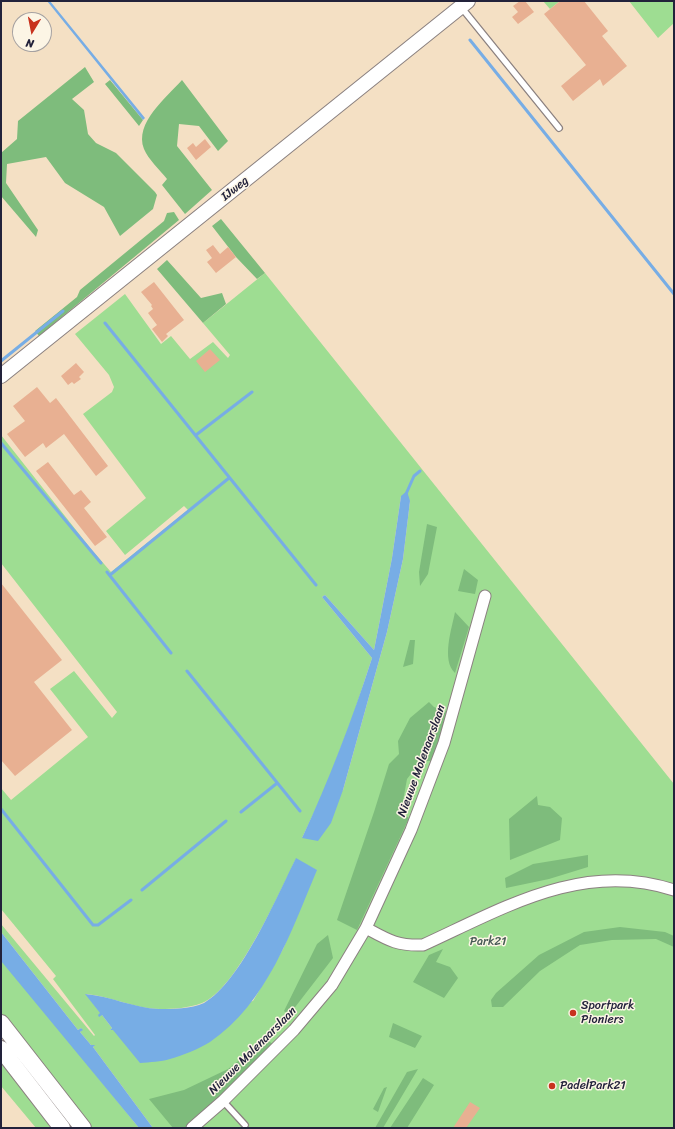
<!DOCTYPE html>
<style>
body{margin:0}
#map{position:relative;width:675px;height:1129px;overflow:hidden;background:#f4e0c4;font-family:Sriracha,sans-serif}
canvas{display:block}
.frame{position:absolute;inset:0;border:2px solid #22223b;pointer-events:none}
.north{position:absolute;left:12px;top:12px;width:40px;height:40px;box-sizing:border-box;background:#fcf5e5;border:1px solid #a5a1a1;border-radius:50%;rotate:190deg;font-size:11px;font-weight:700;line-height:16px;text-align:center;color:#22223b}
.north::after{content:'';display:block;margin:auto;width:14px;height:18px;background:#c8321e;clip-path:polygon(50% 0,100% 100%,50% 72%,0 100%)}
</style>
<div id="map">
<canvas width="675" height="1129"></canvas>
<div class="frame"></div>
<div class="north">N</div>
</div>
<script>
const c = document.querySelector('canvas').getContext('2d');
c.lineJoin = 'round';
function fill(path, color) { c.fillStyle = color; c.fill(path, 'evenodd'); }
function stroke(path, color, width, dash) { c.strokeStyle = color; c.lineWidth = width; c.lineCap = dash ? 'butt' : 'round'; c.setLineDash(dash || []); c.stroke(path); }
function drawText(font, color, halo, rows, align = 'center') {
  c.font = font + ' Sriracha,sans-serif'; c.lineWidth = 3; c.setLineDash([]); c.textBaseline = 'middle'; c.strokeStyle = halo; c.fillStyle = color; for (const [text, x, y, turn = 0] of rows) {
    c.save(); c.translate(x, y); c.rotate((+turn || 0) * Math.PI / 180); c.textAlign = isNaN(turn) ? turn : align; if (halo) c.strokeText(text, 0, 0); c.fillText(text, 0, 0); c.restore();
  }
}
const green = new Path2D(`
 M 543,1 L 560,1 L 550,9 Z
 M 629,1 L 674,1 L 674,23 L 658,38 Z
 M 265,273 L 674,784 L 674,1128 L 153,1128 L 93,1047 L 94,1045 L 91,1045 L 80,1032 L 82,1030 L 81,1028 L 78,1030 L 1,932 L 1,924 L 94,1036 L 95,1035 L 53,979 L 56,976 L 1,909 L 1,788 L 11,800 L 88,737 L 50,689 L 74,671 L 112,718 L 117,712 L 1,563 L 1,435 L 91,549 L 111,572 L 188,510 L 184,506 L 125,555 L 106,531 L 146,498 L 83,414 L 112,392 L 114,387 L 109,375 L 75,334 L 125,294 L 161,344 L 171,336 L 190,359 L 213,342 L 228,358 L 230,355 L 203,323 ZM 401,496 L 410,501 L 403,559 L 387,632 L 343,790 L 302,838 L 325,789 L 353,716 L 372,658 L 322,597 L 325,595 L 374,650 L 392,558 ZM 296,859 L 316,870 L 283,949 L 253,1001 L 110,1030 L 112,1028 L 86,994 C 111,996 135,1009 160,1009 C 174,1009 189,1008 202,1003 C 237,989 279,893 296,859 Z
 M 1,957 L 139,1128 L 89,1128 L 1,1017 Z
 M 1,1055 L 56,1128 L 36,1128 L 1,1086 Z`);
const forest = new Path2D(`
 M 85,67 L 94,82 L 72,99 L 84,110 L 88,134 L 96,143 L 116,153 L 155,192 L 157,195 L 153,209 L 120,236 L 104,207 L 65,183 L 46,157 L 7,164 L 6,183 L 38,230 L 36,237 L 1,196 L 1,153 L 17,139 L 18,121 Z
 M 110,80 L 143,120 L 139,126 L 105,84 Z
 M 182,80 L 228,141 L 218,151 L 199,126 L 179,124 L 177,146 L 212,190 L 185,214 L 162,185 L 167,179 C 160,170 148,159 144,149 C 134,123 166,98 182,80 Z
 M 174,212 L 179,220 L 39,336 L 35,331 L 77,297 L 80,290 L 164,221 L 167,213 Z
 M 221,219 L 265,273 L 257,279 L 236,257 L 212,226 Z
 M 167,260 L 201,298 L 222,293 L 226,304 L 203,323 L 157,269 Z
 M 427,524 L 437,527 L 428,574 L 420,586 L 419,572 Z
 M 464,569 L 478,580 L 475,594 L 458,591 Z
 M 455,612 L 469,627 L 455,673 C 441,660 452,628 455,612 Z
 M 410,640 L 415,640 L 413,664 L 403,667 Z
 M 429,702 L 434,707 L 450,713 L 432,761 L 421,761 L 407,779 L 401,812 L 409,818 L 357,930 L 337,920 L 374,812 L 389,764 L 399,754 L 398,741 L 410,718 Z
 M 537,796 L 538,805 L 550,807 L 562,818 L 560,840 L 510,860 L 509,819 Z
 M 588,855 L 588,867 L 549,879 L 506,888 L 505,878 L 533,864 Z
 M 620,927 L 665,932 L 674,936 L 674,947 L 656,939 L 612,940 L 580,945 L 540,971 L 503,1007 L 492,1007 L 491,1000 L 496,993 L 539,955 L 584,932 Z
 M 328,935 L 333,958 L 289,1015 L 284,1011 L 317,944 Z
 M 443,949 L 436,962 L 450,967 L 458,978 L 444,998 L 413,982 L 429,955 Z
 M 393,1023 L 422,1036 L 415,1048 L 389,1037 Z
 M 266,1039 L 274,1045 L 186,1128 L 173,1128 L 149,1099 L 184,1090 L 228,1069 Z
 M 418,1069 L 383,1128 L 375,1128 L 407,1072 Z
 M 423,1078 L 434,1085 L 407,1128 L 390,1128 Z
 M 387,1087 L 378,1112 L 373,1109 L 384,1088 Z`);
const water = new Path2D(`
 M 47,1 L 50,1 L 145,118 L 143,120 Z
 M 407,491 L 410,501 L 403,559 L 387,632 L 343,790 L 331,823 L 318,841 L 302,838 C 329,780 352,720 372,658 L 322,597 L 325,595 L 374,650 L 392,558 L 401,496 Z
 M 296,858 L 317,870 C 291,932 267,1003 210,1042 C 199,1049 183,1055 170,1059 C 161,1062 150,1062 140,1063 L 113,1030 L 110,1030 L 112,1028 L 102,1015 L 99,1017 L 98,1015 L 100,1013 L 85,994 C 110,996 134,1008 159,1009 C 173,1009 191,1009 204,1003 C 241,982 277,896 296,858 Z
 M 1,932 L 78,1030 L 81,1028 L 83,1030 L 80,1032 L 91,1045 L 95,1045 L 93,1047 L 153,1128 L 139,1128 L 1,961 Z`);
const stream = new Path2D(`
 M 470,40 L 674,294
 M 105,323 L 316,585
 M 1,361 L 63,311
 M 196,435 L 252,392
 M 1,443 L 101,563
 M 406,494 L 414,476 L 420,471
 M 107,572 L 171,653
 M 110,575 L 229,478
 M 187,671 L 300,811
 M 1,809 L 93,925 L 98,925 L 131,900
 M 241,812 L 276,784
 M 142,890 L 226,821`);
const building = new Path2D(`
 M 520,1 L 525,1 L 534,12 L 518,24 L 512,17 L 518,12 L 513,6 Z
 M 560,1 L 584,1 L 608,31 L 602,36 L 627,66 L 603,86 L 600,79 L 573,101 L 561,86 L 586,65 L 544,14 Z
 M 205,139 L 211,147 L 196,160 L 187,148 L 193,143 L 196,147 Z
 M 213,245 L 220,254 L 228,247 L 236,257 L 216,273 L 207,262 L 212,258 L 206,250 Z
 M 154,282 L 184,320 L 166,334 L 168,336 L 162,342 L 152,329 L 157,325 L 148,313 L 153,309 L 151,306 L 152,305 L 141,292 Z
 M 210,349 L 220,360 L 205,372 L 196,361 Z
 M 76,363 L 84,372 L 79,377 L 81,379 L 74,384 L 72,382 L 68,385 L 61,376 Z
 M 37,387 L 50,403 L 56,398 L 108,466 L 96,476 L 64,434 L 46,448 L 43,443 L 25,457 L 7,434 L 25,421 L 13,406 Z
 M 48,462 L 74,495 L 81,490 L 91,502 L 84,508 L 107,537 L 95,546 L 36,471 Z
 M 1,583 L 62,660 L 34,682 L 72,730 L 15,776 L 1,760 Z
 M 470,1102 L 480,1108 L 466,1128 L 453,1128 Z`);
const service = new Path2D(`
 M 461,7 L 559,128
 M 223,1101 L 245,1125`);
const minor = new Path2D(`
 M 366,928 C 388,940 397,946 423,945 C 504,908 583,860 674,890
 M 192,1128 L 223,1101 L 294,1030 L 332,985 L 366,928 L 411,830 L 444,743 L 485,596`);
const tertiary = new Path2D(`
 M 1,376 L 468,1`);
const secondary = new Path2D(`
 M 1,1023 L 83,1128
 M 1,1049 L 62,1128`);
const markers = [
 [573,1013,4,"#c8321e"],
 [552,1086,4,"#c8321e"]
];
const streetNames = [
 ["IJweg",235,189,-39],
 ["Nieuwe Molenaarslaan",422,761,-70],
 ["Nieuwe Molenaarslaan",253,1051,-45]
];
const parkNames = [
 ["Park21",488,942]
];
const poiNames = [
 ["Sportpark",581,1006],
 ["Pioniers",581,1020],
 ["PadelPark21",560,1086]
];
fill(green, '#9edd92');
fill(forest, '#7ebc7c');
fill(water, '#77ade5');
stroke(stream, '#77ade5', 3);
fill(building, '#e8b092');
stroke(service, '#8b8180', 8);
stroke(minor, '#8b8180', 13);
stroke(tertiary, '#8b8180', 16);
stroke(secondary, '#8b8180', 18);
stroke(service, '#fff', 5.5);
stroke(minor, '#fff', 11);
stroke(tertiary, '#fff', 14);
stroke(secondary, '#fff', 16);
for (const [x, y, r, color] of markers) { const dot = new Path2D(); dot.arc(x, y, r, 0, 2 * Math.PI); c.fillStyle = color; c.fill(dot); stroke(dot, '#fcf5e5', 1.5); }
drawText('12px', '#22223b', '#fcf5e5', streetNames);
drawText('12px', '#475a55', '#fcf5e5', parkNames);
drawText('12px', '#22223b', '#fcf5e5', poiNames, 'left');
</script>
